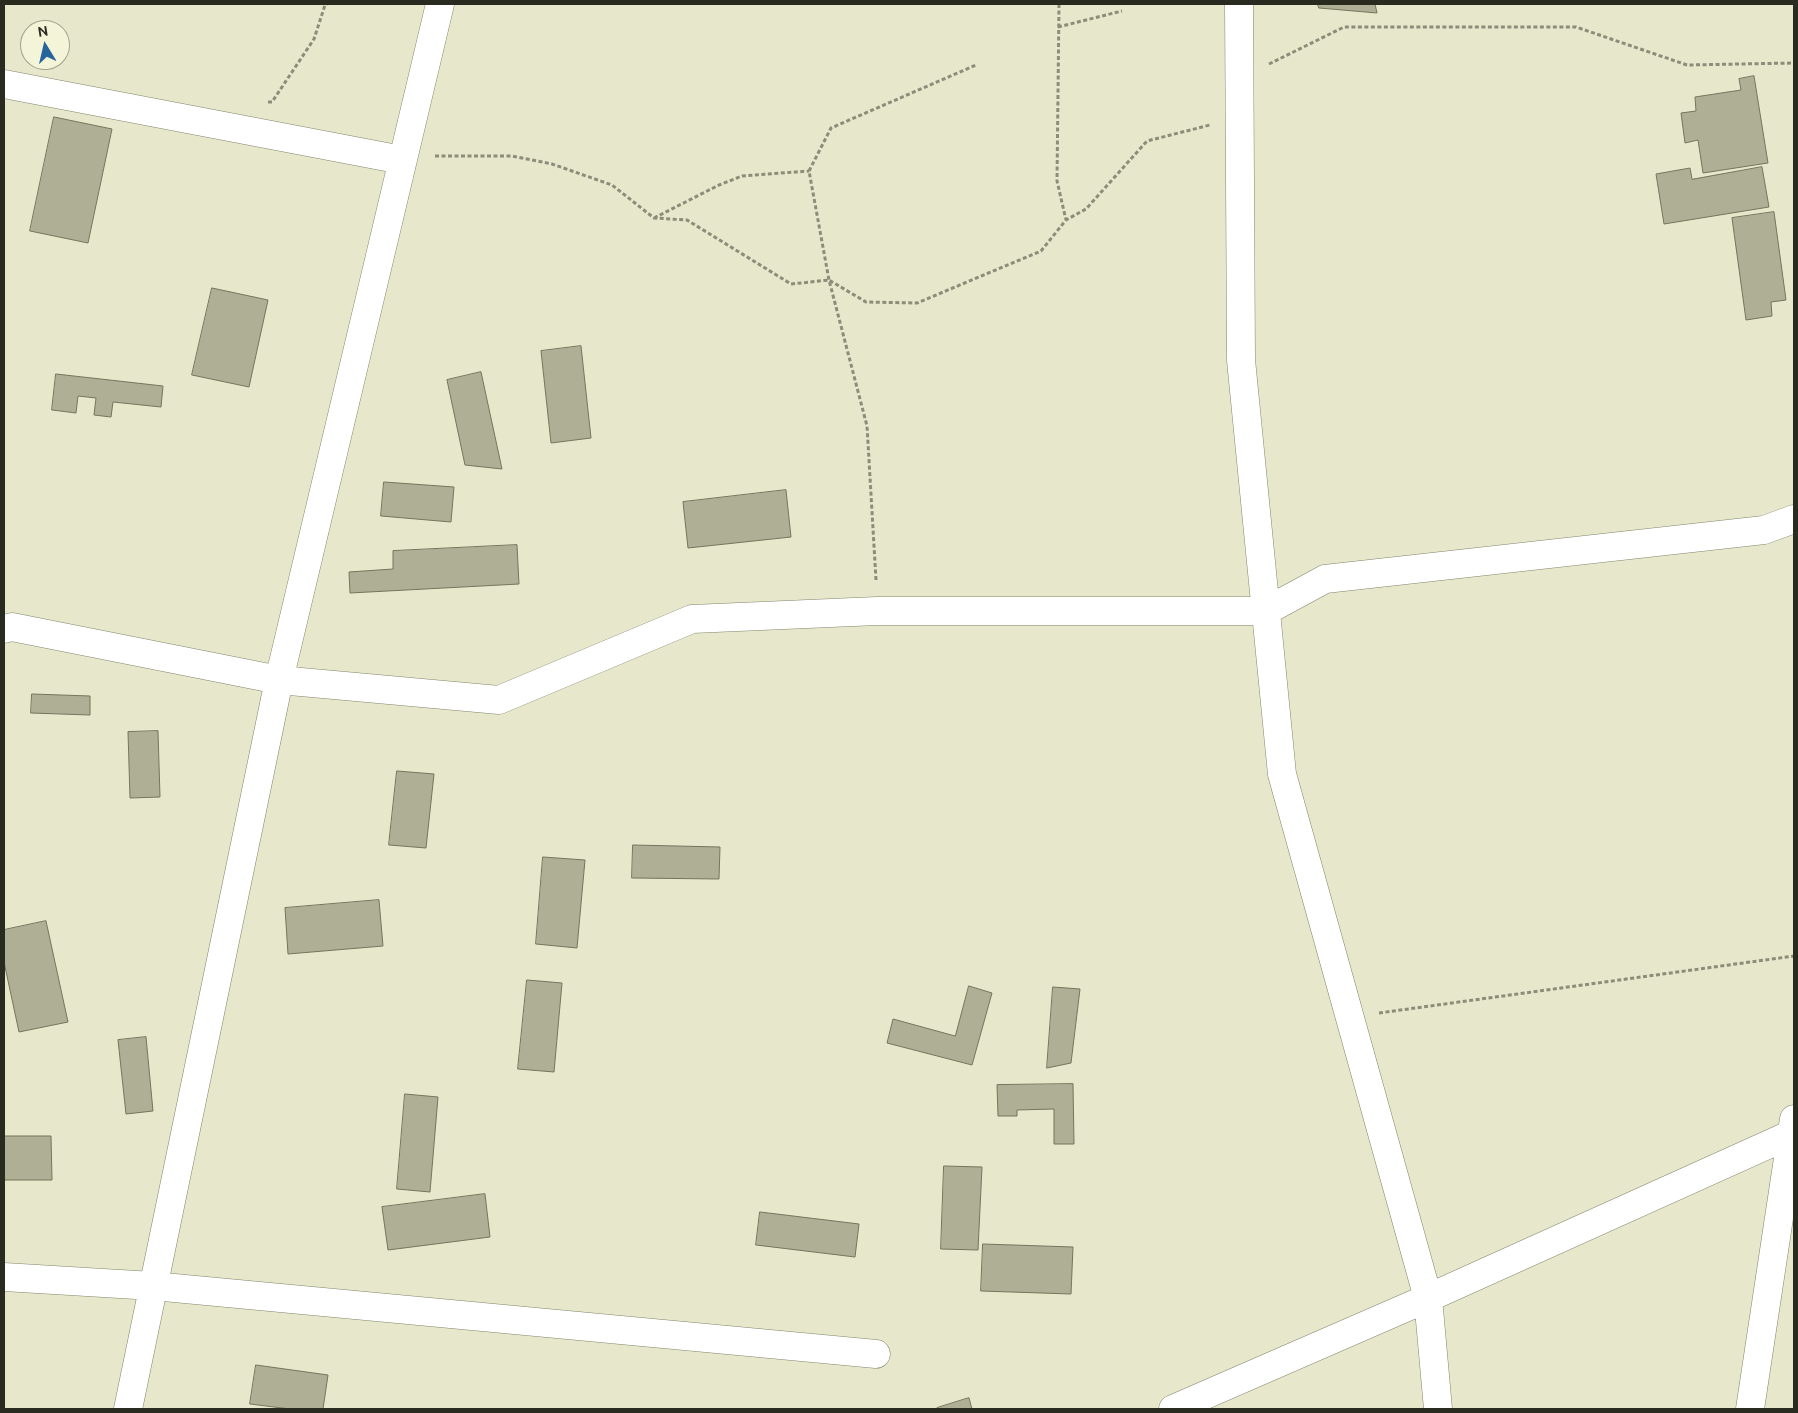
<!DOCTYPE html>
<style>
body{margin:0}
#map{position:relative;width:1798px;height:1413px;overflow:hidden;background:#e6e7cb;font-family:Ubuntu,sans-serif}
canvas{display:block}
.frame{position:absolute;inset:0;border:5px solid #2a2b20;pointer-events:none}
.north{position:absolute;left:20px;top:20px;width:50px;height:50px;box-sizing:border-box;background:#f3f4d8;border:1px solid #a3a48e;border-radius:50%;rotate:351deg;font-size:14px;font-weight:700;line-height:20px;text-align:center;color:#2a2b20}
.north::after{content:'';display:block;margin:auto;width:18px;height:22px;background:#27659c;clip-path:polygon(50% 0,100% 100%,50% 72%,0 100%)}
</style>
<div id="map">
<canvas width="1798" height="1413"></canvas>
<div class="frame"></div>
<div class="north">N</div>
</div>
<script>
const c = document.querySelector('canvas').getContext('2d');
c.lineJoin = 'round';
function fill(path, color) { c.fillStyle = color; c.fill(path, 'evenodd'); }
function stroke(path, color, width, dash) { c.strokeStyle = color; c.lineWidth = width; c.lineCap = dash ? 'butt' : 'round'; c.setLineDash(dash || []); c.stroke(path); }
const building = new Path2D(`
 M 1318,4 L 1375,4 L 1377,13 L 1319,8 Z
 M 1754,76 L 1768,163 L 1703,173 L 1698,140 L 1685,143 L 1681,113 L 1696,111 L 1695,97 L 1741,90 L 1739,79 Z
 M 54,117 L 112,129 L 88,243 L 30,231 Z
 M 1762,167 L 1769,207 L 1664,224 L 1656,174 L 1690,168 L 1692,179 Z
 M 1774,212 L 1786,300 L 1771,302 L 1772,316 L 1746,320 L 1732,218 Z
 M 212,288 L 268,300 L 249,387 L 192,375 Z
 M 581,346 L 591,438 L 551,443 L 541,351 Z
 M 481,372 L 502,469 L 465,465 L 447,380 Z
 M 56,374 L 163,386 L 161,407 L 113,402 L 111,417 L 94,415 L 96,398 L 78,396 L 76,413 L 52,410 Z
 M 384,482 L 454,487 L 451,522 L 381,516 Z
 M 786,490 L 791,537 L 688,548 L 683,502 Z
 M 517,545 L 519,584 L 350,593 L 349,572 L 393,569 L 393,551 Z
 M 32,694 L 90,696 L 90,715 L 31,713 Z
 M 158,731 L 160,797 L 130,798 L 128,732 Z
 M 397,771 L 434,774 L 426,848 L 389,845 Z
 M 633,845 L 720,847 L 719,879 L 632,878 Z
 M 543,857 L 585,860 L 577,948 L 536,944 Z
 M 379,900 L 383,946 L 288,954 L 285,908 Z
 M 46,921 L 68,1022 L 19,1032 L 4,962 L 4,930 Z
 M 527,980 L 562,983 L 554,1072 L 518,1069 Z
 M 969,986 L 992,993 L 972,1065 L 887,1043 L 893,1019 L 955,1036 Z
 M 1053,987 L 1080,989 L 1071,1063 L 1047,1068 Z
 M 146,1037 L 153,1111 L 126,1114 L 118,1040 Z
 M 1073,1084 L 1074,1144 L 1054,1144 L 1054,1109 L 1017,1110 L 1017,1116 L 998,1116 L 997,1085 Z
 M 405,1094 L 438,1097 L 430,1192 L 397,1189 Z
 M 4,1136 L 51,1136 L 52,1180 L 4,1180 Z
 M 944,1166 L 982,1167 L 978,1250 L 941,1249 Z
 M 485,1194 L 490,1237 L 388,1250 L 382,1207 Z
 M 760,1212 L 859,1224 L 855,1257 L 756,1245 Z
 M 983,1244 L 1073,1247 L 1071,1294 L 981,1291 Z
 M 256,1365 L 328,1375 L 323,1409 L 290,1409 L 250,1404 Z
 M 969,1398 L 972,1409 L 937,1409 L 937,1408 Z`);
const path = new Path2D(`
 M 1059,4 L 1057,181 L 1066,220
 M 1058,27 L 1122,11
 M 1269,64 L 1344,27 L 1576,27 L 1687,65 L 1794,63
 M 268,102 L 272,102 L 314,39 L 325,5 L 327,4
 M 435,156 L 512,156 L 552,164 L 612,185 L 654,218 L 687,220 L 791,284 L 829,280 L 866,302 L 917,303 L 1041,251 L 1066,220 L 1086,209 L 1147,141 L 1210,125
 M 654,218 L 719,185 L 742,176 L 809,171
 M 876,580 L 867,426 L 829,280 L 809,171 L 831,128 L 976,65
 M 1379,1013 L 1794,956`);
const minor = new Path2D(`
 M 1239,4 L 1241,360 L 1282,774 L 1428,1298 L 1438,1409
 M 4,84 L 402,160
 M 4,629 L 12,627 L 279,680 L 499,700 L 692,619 L 877,611 L 1266,611 L 1325,579 L 1764,530 L 1794,519
 M 4,1277 L 153,1286 L 876,1354
 M 128,1409 L 279,680 L 440,4
 M 1173,1409 L 1428,1298 L 1794,1133
 M 1750,1409 L 1794,1119`);
fill(building, '#aeaf94');
stroke(building, '#74755b', 1);
stroke(minor, '#84856b', 29);
stroke(path, '#8c8d79', 3, [4, 2.5]);
stroke(minor, '#fff', 28);
</script>
